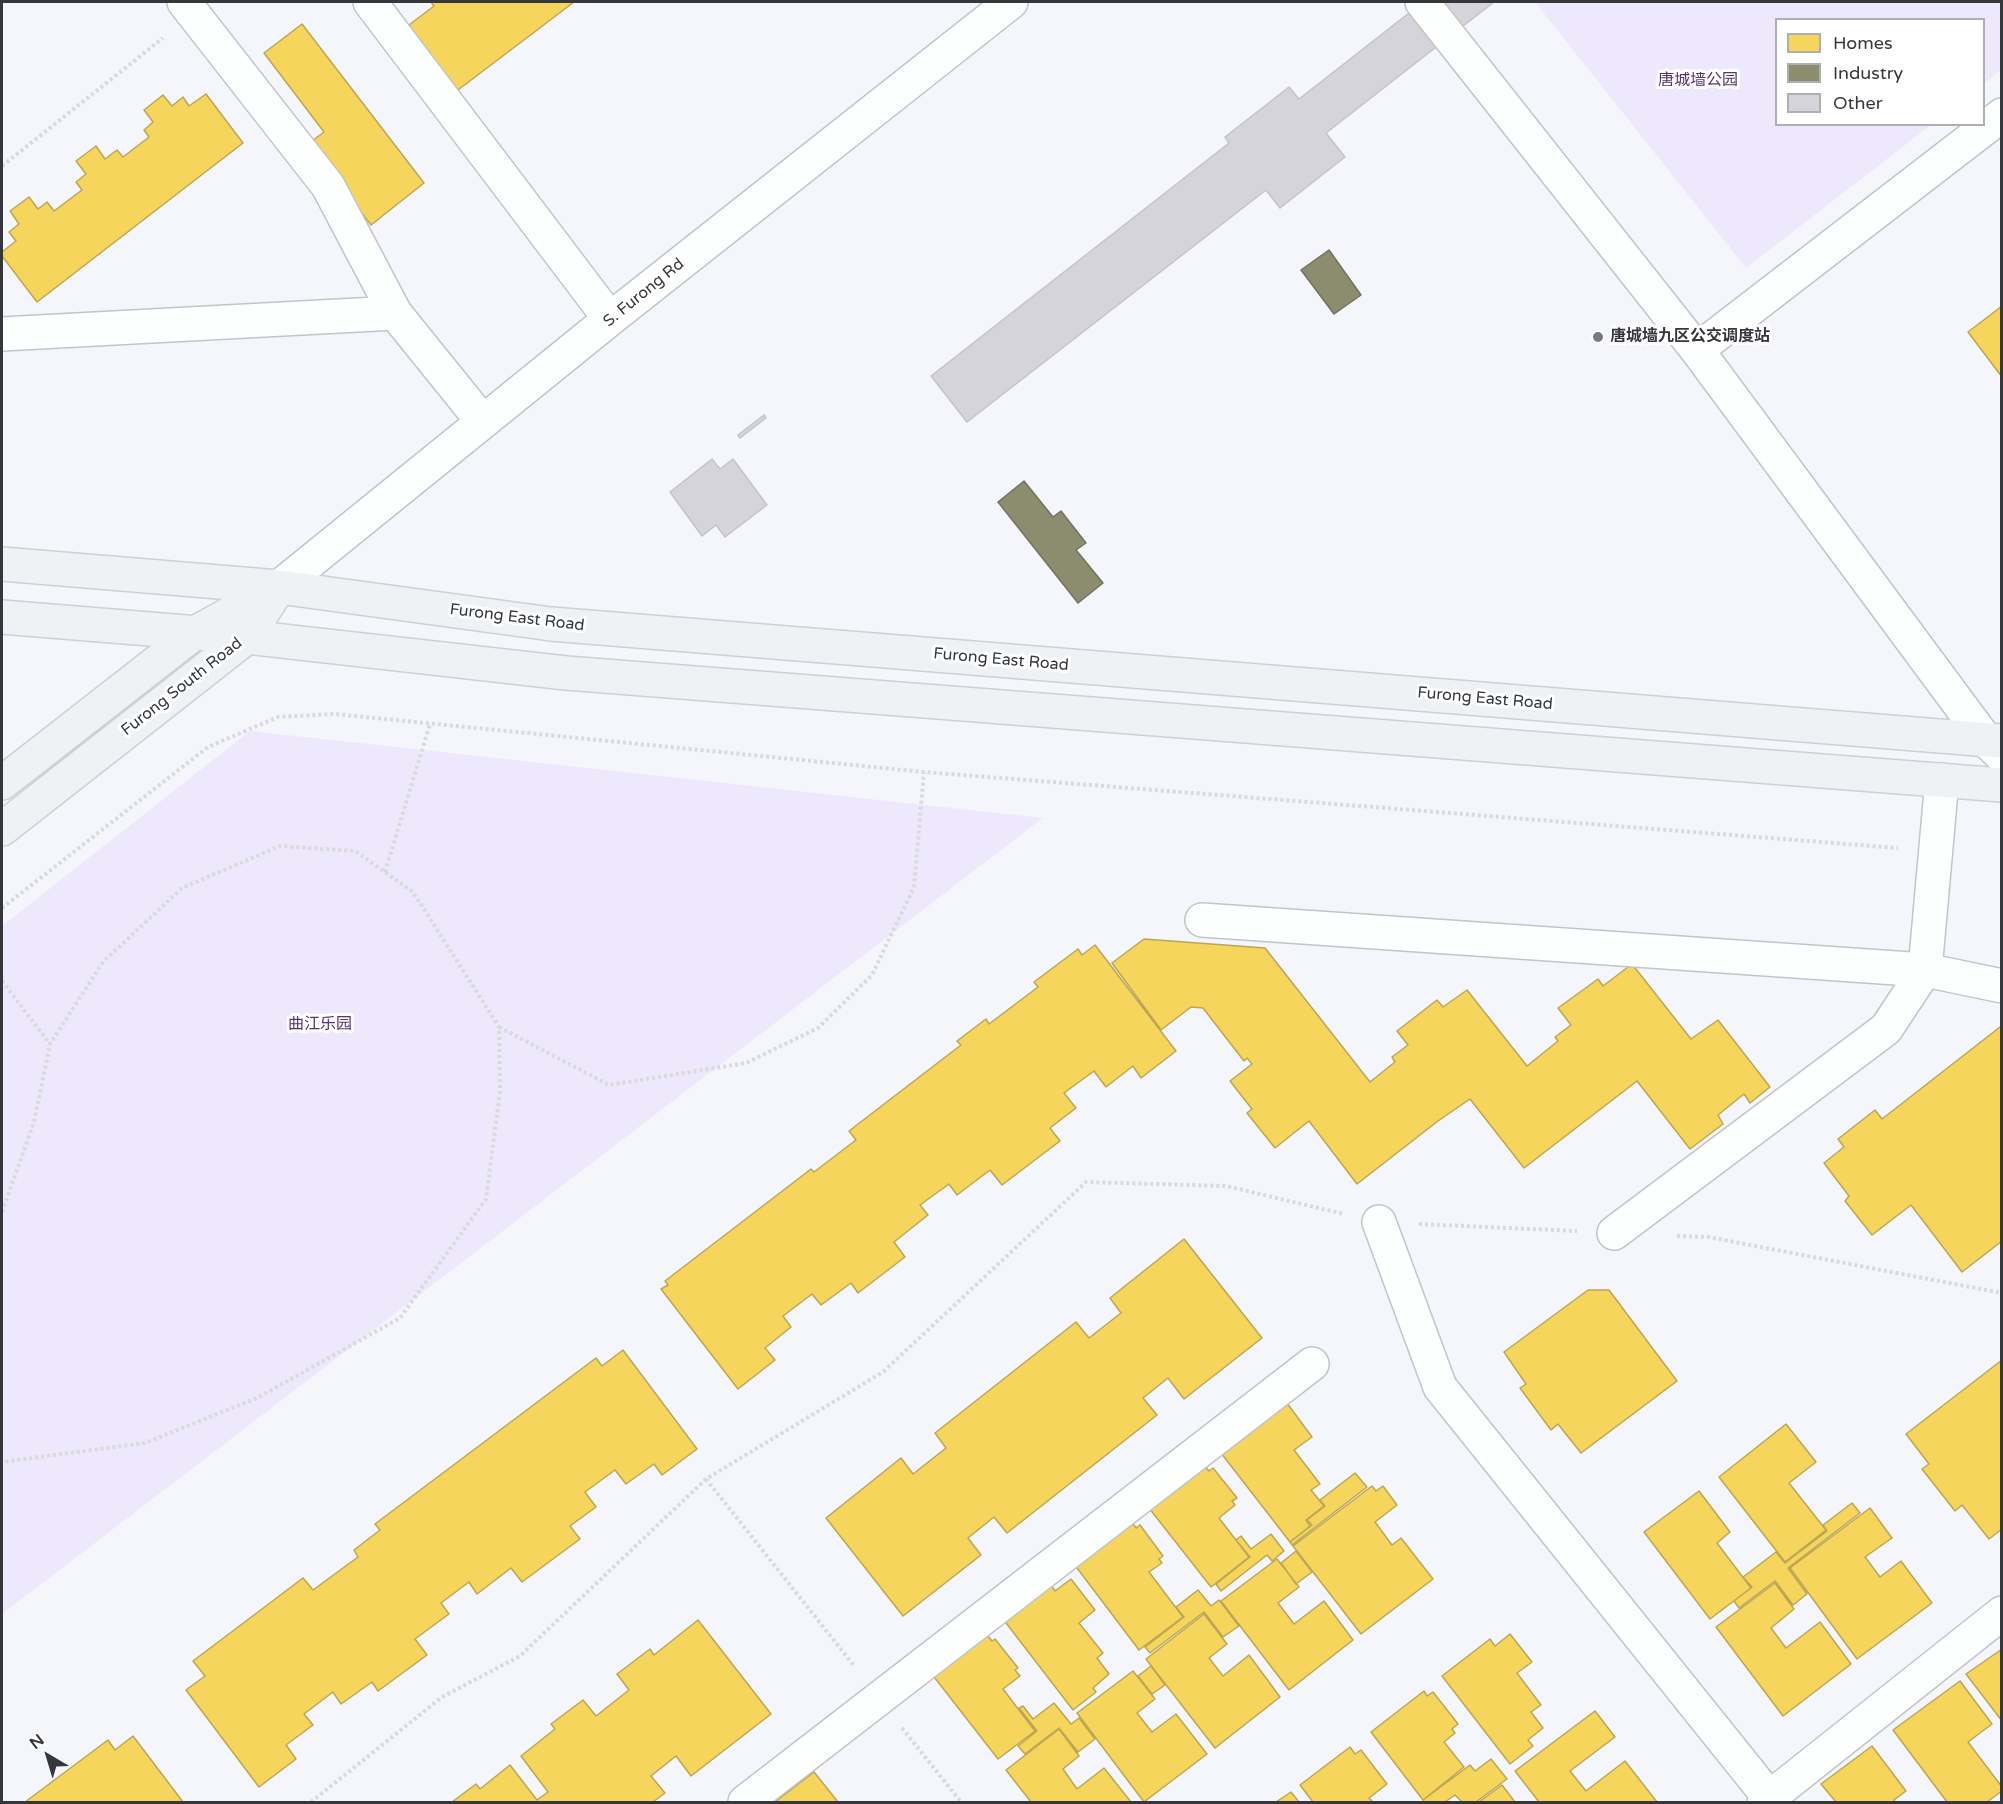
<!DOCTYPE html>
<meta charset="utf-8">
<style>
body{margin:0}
#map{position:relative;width:2003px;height:1804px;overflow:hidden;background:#f4f6fb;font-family:"Varela Round",sans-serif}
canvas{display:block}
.frame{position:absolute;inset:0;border:3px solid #35373d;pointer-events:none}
.legend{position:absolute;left:1775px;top:18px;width:210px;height:108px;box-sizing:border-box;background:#fff;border:2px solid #aeafb1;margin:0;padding:8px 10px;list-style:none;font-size:18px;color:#35373d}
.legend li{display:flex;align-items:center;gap:12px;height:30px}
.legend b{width:30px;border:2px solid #aeafb1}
.north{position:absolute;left:18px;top:1726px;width:60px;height:60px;-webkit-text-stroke:4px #fff;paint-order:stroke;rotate:322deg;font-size:16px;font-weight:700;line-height:24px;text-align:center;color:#35373d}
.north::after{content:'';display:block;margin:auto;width:21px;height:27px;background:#35373d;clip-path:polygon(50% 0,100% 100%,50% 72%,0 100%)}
</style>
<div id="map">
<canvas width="2003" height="1804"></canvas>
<div class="frame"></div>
<ul class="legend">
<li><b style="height:16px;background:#f6d55c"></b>Homes</li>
<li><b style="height:16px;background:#8c8c6e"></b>Industry</li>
<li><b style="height:16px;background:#d4d4da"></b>Other</li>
</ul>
<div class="north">N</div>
</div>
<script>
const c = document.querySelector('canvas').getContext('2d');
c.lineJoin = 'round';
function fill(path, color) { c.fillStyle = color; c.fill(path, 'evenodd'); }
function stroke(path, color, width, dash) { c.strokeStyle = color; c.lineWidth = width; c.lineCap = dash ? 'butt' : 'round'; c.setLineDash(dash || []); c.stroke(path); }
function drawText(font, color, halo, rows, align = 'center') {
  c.font = font + ' "Varela Round","Noto Sans SC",sans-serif'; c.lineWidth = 6; c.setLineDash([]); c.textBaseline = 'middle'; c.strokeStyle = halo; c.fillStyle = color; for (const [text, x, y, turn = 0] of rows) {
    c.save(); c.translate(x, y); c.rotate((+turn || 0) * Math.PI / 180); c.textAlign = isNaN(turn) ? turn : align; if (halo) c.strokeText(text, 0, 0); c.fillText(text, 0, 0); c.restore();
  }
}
const green = new Path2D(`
 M 1535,2 L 2001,2 L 2001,70 L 1984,84 L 1984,20 L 1776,20 L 1776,124 L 1931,125 L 1746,268 Z
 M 250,731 L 1043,818 L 2,1614 L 2,926 Z`);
const homes = new Path2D(`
 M 431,2 L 574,2 L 450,96 L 401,31 L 434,6 Z
 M 302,24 L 424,183 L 371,225 L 308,144 L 324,132 L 264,53 Z
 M 206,94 L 243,143 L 37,302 L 2,256 L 2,252 L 16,241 L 9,232 L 19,224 L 10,211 L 29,197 L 38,209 L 47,202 L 54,211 L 82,190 L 76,182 L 86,174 L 76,161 L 96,146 L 105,159 L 117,150 L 123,157 L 149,137 L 144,130 L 153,122 L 144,110 L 163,95 L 172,106 L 183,97 L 189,106 Z
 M 2002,306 L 2002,377 L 1968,332 Z
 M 1144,939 L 1265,948 L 1370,1082 L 1395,1062 L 1392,1057 L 1408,1045 L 1397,1031 L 1437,1000 L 1443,1007 L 1467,990 L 1527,1066 L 1558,1041 L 1555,1037 L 1571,1025 L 1558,1008 L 1598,979 L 1603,986 L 1632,964 L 1691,1039 L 1718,1020 L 1770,1087 L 1750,1103 L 1744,1094 L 1718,1115 L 1723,1124 L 1690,1149 L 1637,1081 L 1524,1168 L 1470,1099 L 1438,1121 L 1357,1184 L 1309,1121 L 1275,1148 L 1247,1113 L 1252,1109 L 1230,1081 L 1252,1064 L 1247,1058 L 1244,1061 L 1203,1008 L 1191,1007 L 1161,1030 L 1112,963 Z
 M 1095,945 L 1176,1051 L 1141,1078 L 1133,1066 L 1106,1087 L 1094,1071 L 1064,1093 L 1076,1108 L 1050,1128 L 1060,1141 L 1002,1185 L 990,1170 L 957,1195 L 949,1184 L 920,1205 L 928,1215 L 894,1242 L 905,1257 L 858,1293 L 851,1283 L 821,1305 L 812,1294 L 783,1316 L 791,1327 L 765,1348 L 775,1360 L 738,1389 L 661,1289 L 668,1285 L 665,1281 L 811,1169 L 814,1172 L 856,1140 L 849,1131 L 961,1045 L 957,1041 L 986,1019 L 989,1024 L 1038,987 L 1034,982 L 1078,949 L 1082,955 Z
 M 2000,1027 L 2002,1027 L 2002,1241 L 1962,1272 L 1911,1205 L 1872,1235 L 1845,1201 L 1849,1196 L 1824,1163 L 1844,1147 L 1838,1139 L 1875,1110 L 1882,1119 Z
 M 1184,1239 L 1262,1338 L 1184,1399 L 1168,1378 L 1143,1398 L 1157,1415 L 1007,1533 L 994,1517 L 968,1538 L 981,1555 L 903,1616 L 826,1518 L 901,1458 L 913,1474 L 946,1448 L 935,1433 L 1076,1322 L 1089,1338 L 1121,1313 L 1110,1298 Z
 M 1588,1290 L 1609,1290 L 1677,1381 L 1581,1453 L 1558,1424 L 1551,1430 L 1520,1388 L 1526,1384 L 1504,1352 Z
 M 623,1350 L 697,1449 L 662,1475 L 654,1464 L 626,1484 L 615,1470 L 585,1492 L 596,1507 L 570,1526 L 580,1539 L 522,1582 L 511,1568 L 477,1594 L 469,1582 L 441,1603 L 449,1614 L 415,1639 L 427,1655 L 378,1691 L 372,1682 L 341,1704 L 333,1692 L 304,1714 L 313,1725 L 286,1745 L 296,1759 L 259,1787 L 186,1690 L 205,1676 L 193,1661 L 303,1578 L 313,1590 L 358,1557 L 354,1550 L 380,1530 L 375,1524 L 596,1358 L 602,1366 Z
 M 2002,1360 L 2002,1529 L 1989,1539 L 1962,1505 L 1955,1511 L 1922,1469 L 1929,1464 L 1906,1434 Z
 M 1287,1403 L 1312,1437 L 1294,1450 L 1320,1484 L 1311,1490 L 1324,1506 L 1306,1520 L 1310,1526 L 1290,1542 L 1221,1453 Z
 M 1786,1424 L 1816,1462 L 1789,1483 L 1826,1530 L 1785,1562 L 1719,1477 Z
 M 1204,1465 L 1209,1471 L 1213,1468 L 1237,1498 L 1232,1501 L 1235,1505 L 1219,1518 L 1249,1557 L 1211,1587 L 1149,1508 Z
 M 1355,1473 L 1367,1487 L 1292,1545 L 1290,1542 L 1312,1525 L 1307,1520 L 1325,1506 L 1320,1500 Z
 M 1372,1486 L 1376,1491 L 1383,1486 L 1397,1505 L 1375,1522 L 1392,1545 L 1401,1538 L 1433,1579 L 1361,1634 L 1293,1546 Z
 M 1699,1491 L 1730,1532 L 1717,1543 L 1751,1588 L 1710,1619 L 1644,1532 Z
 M 1852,1503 L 1860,1513 L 1788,1568 L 1807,1594 L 1793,1605 L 1775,1581 L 1739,1608 L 1734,1601 L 1752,1587 L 1743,1577 L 1776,1552 L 1785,1563 L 1827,1531 L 1823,1525 Z
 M 1870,1508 L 1892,1538 L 1865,1557 L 1880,1577 L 1901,1561 L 1932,1603 L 1857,1659 L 1790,1568 Z
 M 1131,1521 L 1136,1528 L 1140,1525 L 1163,1556 L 1159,1559 L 1162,1563 L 1149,1572 L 1183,1617 L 1139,1650 L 1074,1564 Z
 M 1271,1534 L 1284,1551 L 1272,1561 L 1267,1555 L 1221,1591 L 1216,1584 L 1250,1557 L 1236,1540 L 1241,1536 L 1251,1549 Z
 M 1296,1551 L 1312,1572 L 1296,1584 L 1281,1563 Z
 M 1277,1559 L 1299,1587 L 1278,1603 L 1294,1624 L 1324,1601 L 1353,1640 L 1289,1690 L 1221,1601 Z
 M 1071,1579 L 1095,1610 L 1079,1623 L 1103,1653 L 1097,1658 L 1109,1674 L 1093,1688 L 1096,1692 L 1073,1710 L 1003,1619 L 1050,1583 L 1055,1591 Z
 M 1775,1583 L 1794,1609 L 1771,1628 L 1786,1648 L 1820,1622 L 1851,1664 L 1783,1716 L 1716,1627 Z
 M 1198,1590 L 1211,1606 L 1219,1600 L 1239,1626 L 1223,1637 L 1204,1612 L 1150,1653 L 1145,1647 L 1184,1617 L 1176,1607 Z
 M 1204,1614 L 1227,1644 L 1209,1658 L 1223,1676 L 1249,1655 L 1280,1697 L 1215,1748 L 1146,1659 Z
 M 698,1620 L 771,1714 L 691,1776 L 676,1756 L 651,1776 L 665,1793 L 653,1802 L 452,1802 L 476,1784 L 480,1789 L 510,1765 L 537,1800 L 548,1792 L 521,1756 L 555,1729 L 551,1724 L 583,1700 L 596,1716 L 629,1690 L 617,1674 L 650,1649 L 654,1655 Z
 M 984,1631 L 992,1641 L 995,1639 L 1018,1668 L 1015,1670 L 1020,1676 L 1003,1689 L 1035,1731 L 998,1759 L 931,1673 Z
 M 1510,1634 L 1532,1662 L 1517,1673 L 1541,1705 L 1531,1712 L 1543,1728 L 1528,1740 L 1533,1746 L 1510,1764 L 1442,1676 L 1490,1639 L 1495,1646 Z
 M 2002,1649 L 2002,1721 L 1966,1674 Z
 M 1151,1666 L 1165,1685 L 1152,1694 L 1138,1676 Z
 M 1133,1671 L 1155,1699 L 1137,1713 L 1152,1732 L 1176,1714 L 1207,1754 L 1144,1802 L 1077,1713 Z
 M 1960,1681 L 1992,1724 L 1968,1742 L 2002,1787 L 2002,1791 L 1987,1802 L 1947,1802 L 1893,1730 Z
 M 1424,1691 L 1427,1696 L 1433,1692 L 1458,1724 L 1452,1729 L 1455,1733 L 1444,1742 L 1464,1767 L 1423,1800 L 1371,1732 Z
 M 1054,1703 L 1071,1724 L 1079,1718 L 1095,1739 L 1078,1752 L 1059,1728 L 1025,1754 L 1018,1746 L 1037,1731 L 1019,1708 L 1023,1706 L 1033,1719 Z
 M 1595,1711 L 1615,1737 L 1570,1771 L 1586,1791 L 1625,1761 L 1657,1802 L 1539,1802 L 1515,1771 Z
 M 1059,1729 L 1079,1756 L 1063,1769 L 1077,1789 L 1104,1768 L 1131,1802 L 1031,1802 L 1006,1770 Z
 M 133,1736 L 183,1802 L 25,1802 L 108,1740 L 115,1750 Z
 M 1872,1746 L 1906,1791 L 1894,1800 L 1895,1802 L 1836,1802 L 1821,1784 Z
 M 1350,1747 L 1355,1754 L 1361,1750 L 1387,1784 L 1369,1798 L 1373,1802 L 1313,1802 L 1300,1785 Z
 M 1491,1759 L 1507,1779 L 1476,1802 L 1462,1802 L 1455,1795 L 1445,1802 L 1424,1802 L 1423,1800 L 1470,1765 L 1475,1771 Z
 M 814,1772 L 838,1802 L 775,1802 Z
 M 1502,1785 L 1515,1802 L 1479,1802 Z
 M 1291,1792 L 1299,1802 L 1276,1802 Z`);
const industry = new Path2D(`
 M 1329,250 L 1361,295 L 1334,314 L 1301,270 Z
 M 1024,481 L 1053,517 L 1061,511 L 1086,543 L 1076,550 L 1103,583 L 1078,603 L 998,502 Z`);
const building = new Path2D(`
 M 1423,2 L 1494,2 L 1326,133 L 1345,157 L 1280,208 L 1266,190 L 967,422 L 931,376 L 1229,143 L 1225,137 L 1289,87 L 1299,99 Z
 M 764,415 L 766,418 L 740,438 L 738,435 Z
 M 712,459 L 720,469 L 733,459 L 767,505 L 725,537 L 716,525 L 702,536 L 670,492 Z`);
const path = new Path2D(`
 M 2,166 L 163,38
 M 385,872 L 430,724
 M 2,908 L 208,747 L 278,717 L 334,714 L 924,772 L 1898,848
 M 2,981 L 50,1044
 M 499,1027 L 609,1085 L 746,1063 L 818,1028 L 872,975 L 914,887 L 924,772
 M 2,1212 L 34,1122 L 50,1044 L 103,962 L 182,888 L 280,846 L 355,851 L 413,892 L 499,1027 L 500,1091 L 486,1199 L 400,1318 L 257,1398 L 145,1443 L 2,1462
 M 1419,1224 L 1577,1231
 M 1677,1236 L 1708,1237 L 2002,1293
 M 706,1479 L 855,1667
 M 902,1728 L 961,1802
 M 311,1802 L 442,1697 L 520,1656 L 706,1479 L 883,1372 L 1086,1182 L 1226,1186 L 1344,1214`);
const minor = new Path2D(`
 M 184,2 L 328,186 L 395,313 L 483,422
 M 370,2 L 610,319
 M 1422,2 L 1697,350 L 1985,739 L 2002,756
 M 2,334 L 395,313
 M 1697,350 L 2002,115
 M 279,587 L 610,319 L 1011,2
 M 1202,920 L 1925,970 L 2002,986
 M 1379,1222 L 1440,1387 L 1773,1802
 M 1614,1233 L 1886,1029 L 1925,970 L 1942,780
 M 745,1802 L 1312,1364
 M 1764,1802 L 2002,1613`);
const major = new Path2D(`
 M 2,564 L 279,587 L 551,624 L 2002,741
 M 2,617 L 247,637 L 566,673 L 2002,785
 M 2,783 L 193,634 L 275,589
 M 2,829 L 247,637 L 279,587`);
const markers = [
 [1598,337,6,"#787a80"]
];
const parkNames = [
 ["唐城墙公园",1698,81],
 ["曲江乐园",320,1025]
];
const streetNames = [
 ["S. Furong Rd",644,293,-39],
 ["Furong East Road",517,618,7],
 ["Furong East Road",1001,660,5],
 ["Furong South Road",182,687,-38],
 ["Furong East Road",1485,699,5]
];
const poiNames = [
 ["唐城墙九区公交调度站",1610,337]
];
fill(green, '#eee8fc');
fill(homes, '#f6d55c');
stroke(homes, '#bca653', 1.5);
fill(industry, '#8c8c6e');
stroke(industry, '#72725f', 1.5);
fill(building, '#d4d4da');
stroke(building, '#c3c4c9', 1.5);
stroke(minor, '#c2c4c9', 36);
stroke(major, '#cfd0d3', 36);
stroke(path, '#d9dadc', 4, [3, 3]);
stroke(minor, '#fdfefe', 33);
stroke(major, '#eef2f5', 33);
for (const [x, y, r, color] of markers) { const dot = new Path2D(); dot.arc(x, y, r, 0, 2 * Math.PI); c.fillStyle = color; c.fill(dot); stroke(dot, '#fff', 2); }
drawText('16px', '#543376', '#fff', parkNames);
drawText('16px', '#35373d', '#fff', streetNames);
drawText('bold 16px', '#35373d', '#fff', poiNames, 'left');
</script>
